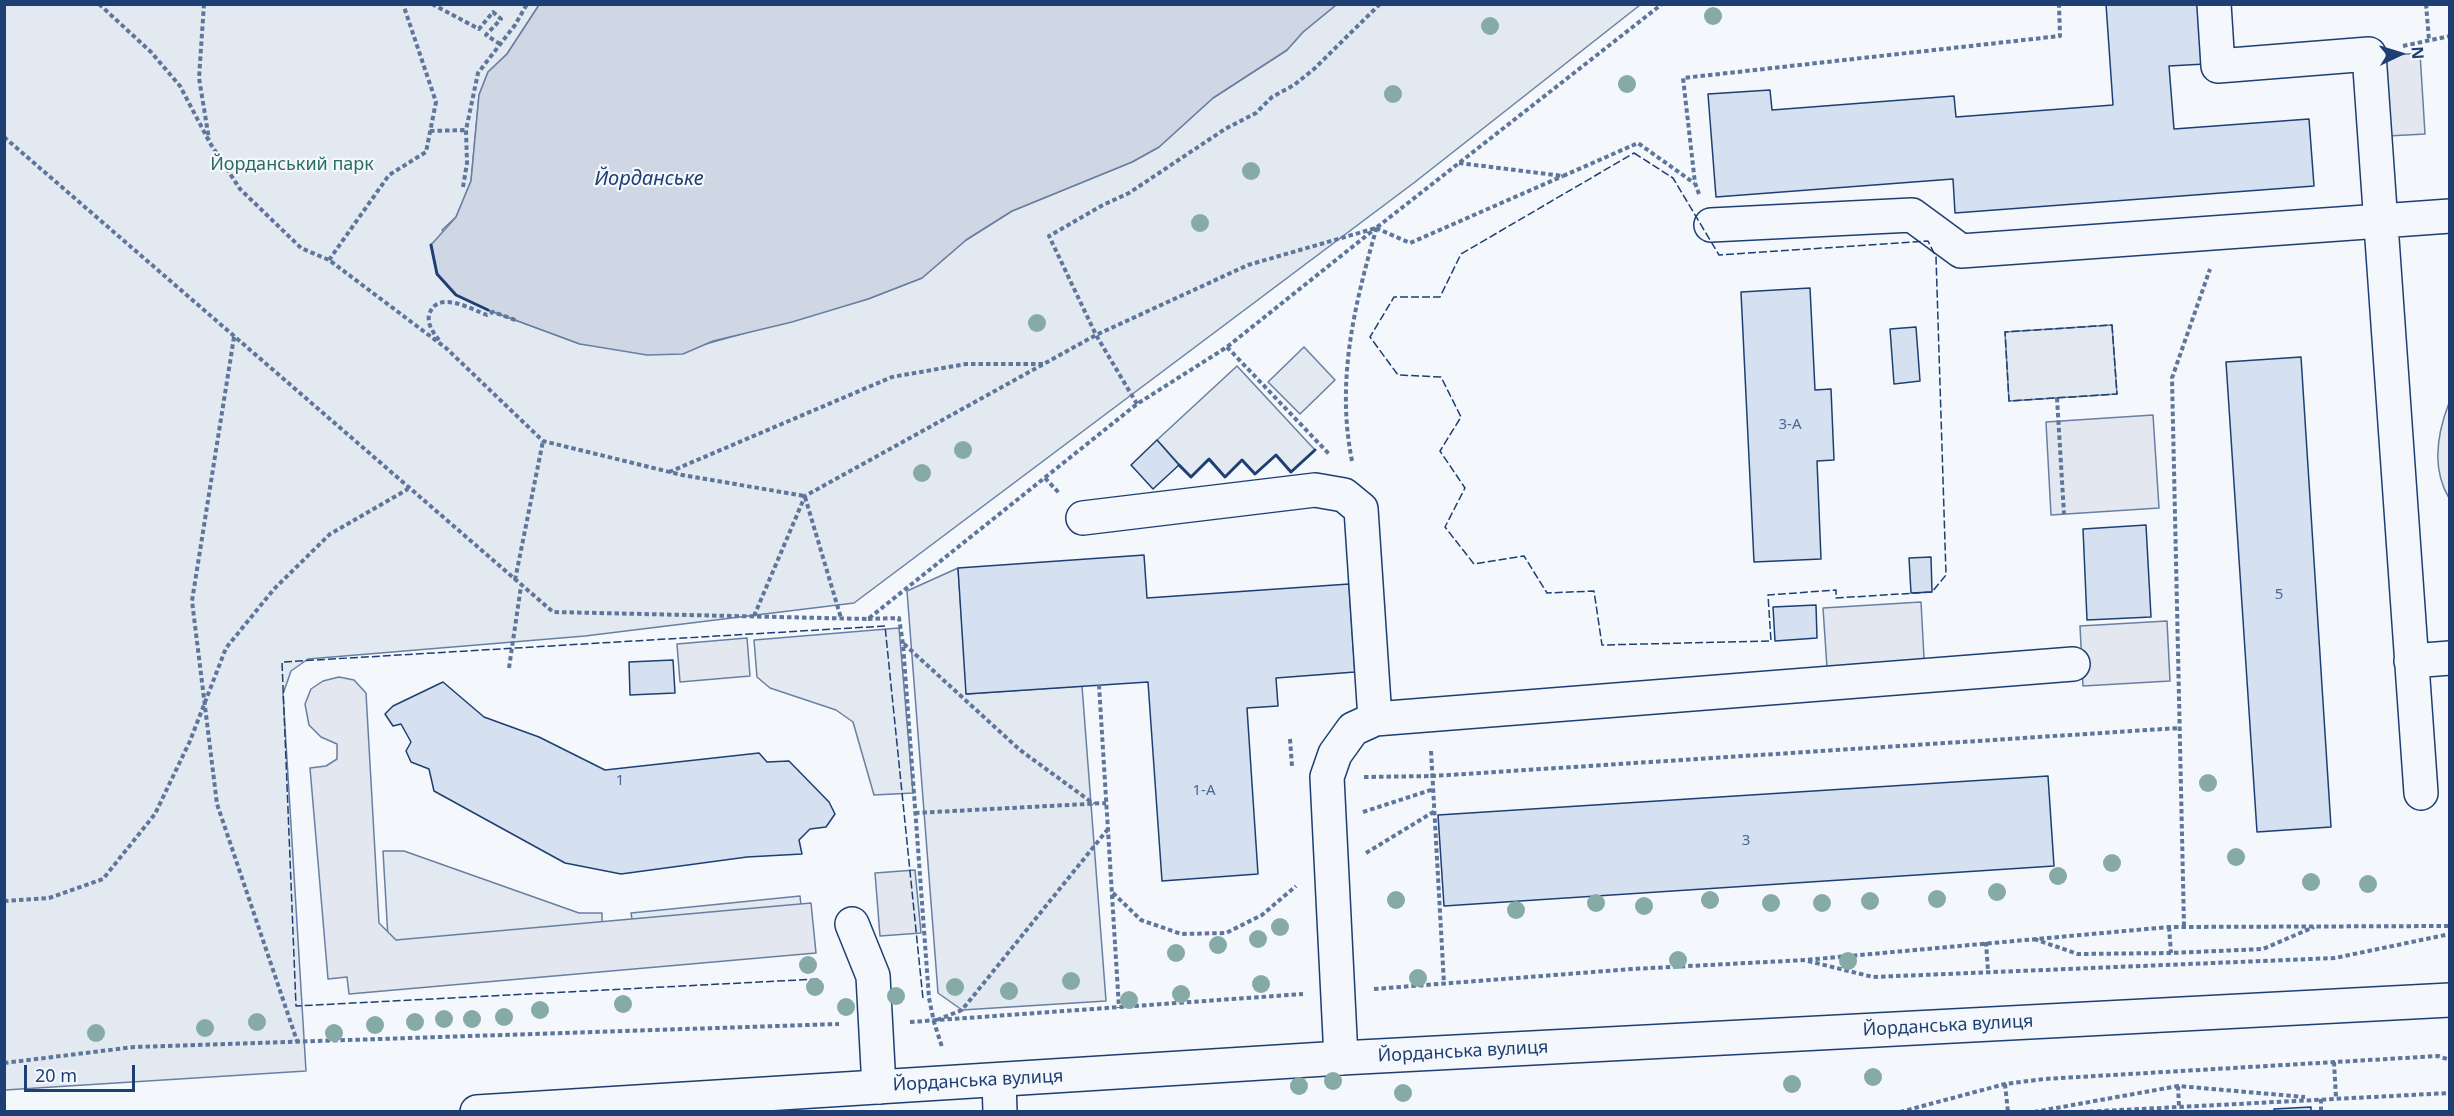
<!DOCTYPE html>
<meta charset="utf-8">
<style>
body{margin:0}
#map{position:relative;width:2454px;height:1116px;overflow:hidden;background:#f4f7fb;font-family:"Noto Sans",sans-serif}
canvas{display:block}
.frame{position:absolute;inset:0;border:6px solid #1d3f73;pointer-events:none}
.north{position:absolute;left:2370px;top:24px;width:60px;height:60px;-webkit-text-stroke:4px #f4f7fb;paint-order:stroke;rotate:86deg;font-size:16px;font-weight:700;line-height:24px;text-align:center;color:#1d3f73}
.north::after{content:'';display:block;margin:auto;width:21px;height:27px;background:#1d3f73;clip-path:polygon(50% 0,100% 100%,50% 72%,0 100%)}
.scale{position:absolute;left:24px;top:1065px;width:111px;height:27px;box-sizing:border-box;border:3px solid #1d3f73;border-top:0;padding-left:8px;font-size:18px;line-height:21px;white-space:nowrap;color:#1d3f73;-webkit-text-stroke:4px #f4f7fb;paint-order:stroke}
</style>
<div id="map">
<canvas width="2454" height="1116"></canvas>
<div class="frame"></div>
<div class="north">N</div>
<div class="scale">20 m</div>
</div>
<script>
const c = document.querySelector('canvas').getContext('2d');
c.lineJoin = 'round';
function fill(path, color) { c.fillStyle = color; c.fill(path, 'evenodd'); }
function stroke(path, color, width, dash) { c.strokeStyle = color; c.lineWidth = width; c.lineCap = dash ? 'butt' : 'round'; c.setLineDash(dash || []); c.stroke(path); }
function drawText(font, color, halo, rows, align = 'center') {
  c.font = font + ' "Noto Sans",sans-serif'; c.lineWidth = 4.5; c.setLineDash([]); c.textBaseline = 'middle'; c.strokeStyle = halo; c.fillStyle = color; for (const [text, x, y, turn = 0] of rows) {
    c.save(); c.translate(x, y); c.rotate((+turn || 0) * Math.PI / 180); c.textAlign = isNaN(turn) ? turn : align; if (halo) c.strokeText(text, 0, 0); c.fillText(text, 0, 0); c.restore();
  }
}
const green = new Path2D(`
 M 4,5 L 539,5 L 507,54 L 488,72 L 479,95 L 471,181 L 456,217 L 442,230 L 488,310 L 580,344 L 702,345 L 868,299 L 922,278 L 966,240 L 1012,211 L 1132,162 L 1159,147 L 1213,98 L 1287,50 L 1303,32 L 1336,5 L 1640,5 L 1415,182 L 854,603 L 585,636 L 308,659 L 291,671 L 283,694 L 306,1071 L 5,1090 Z
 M 2112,325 L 2117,394 L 2009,401 L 2005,332 Z
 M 1304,347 L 1335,380 L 1300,414 L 1268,382 Z
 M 1237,366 L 1315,450 L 1291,472 L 1276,455 L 1255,474 L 1242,460 L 1225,477 L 1209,460 L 1191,477 L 1157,440 Z
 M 2449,403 L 2450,498 L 2449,498 C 2431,468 2437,434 2449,403 Z
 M 958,568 L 967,694 L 1082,686 L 1106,1001 L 962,1010 L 938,993 L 907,591 Z
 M 899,628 L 913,793 L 874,795 L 853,722 L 836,710 L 770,688 L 757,677 L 754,640 Z
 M 383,851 L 404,851 L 579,913 L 602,913 L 602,932 L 400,951 L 388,938 Z
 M 800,896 L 802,914 L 634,931 L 631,913 Z`);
const parking = new Path2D(`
 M 2420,53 L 2425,134 L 2388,136 L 2383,56 Z
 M 2153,415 L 2159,508 L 2051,515 L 2046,422 Z
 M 1921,602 L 1925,677 L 1828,683 L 1823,608 Z
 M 2167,621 L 2170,681 L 2083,686 L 2080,626 Z
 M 747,638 L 750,676 L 680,682 L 677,644 Z
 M 339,677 L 354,680 L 366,693 L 379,923 L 396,940 L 811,903 L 816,953 L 349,994 L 347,977 L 328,979 L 310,768 L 326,766 L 337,759 L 337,744 L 321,737 L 309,725 L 305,704 L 311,689 L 323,681 Z
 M 915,870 L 921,933 L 880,936 L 875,873 Z`);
const water = new Path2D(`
 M 539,5 L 539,4 L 1336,5 L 1303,32 L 1287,50 L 1213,98 L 1159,147 L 1132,162 L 1012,211 L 966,240 L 922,278 L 868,299 L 792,322 L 713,341 L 683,354 L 647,355 L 580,344 L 488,310 L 456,295 L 437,274 L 431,245 L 456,217 L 471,181 L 479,95 L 488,72 L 507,54 Z`);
const building = new Path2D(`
 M 2106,4 L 2200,4 L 2205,64 L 2169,66 L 2174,129 L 2309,119 L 2314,186 L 1955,213 L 1953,179 L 1716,197 L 1708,94 L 1770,90 L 1772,110 L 1954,96 L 1956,117 L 2113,105 Z
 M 1810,288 L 1815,390 L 1831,389 L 1834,460 L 1817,461 L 1821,559 L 1754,562 L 1741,292 Z
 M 1916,327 L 1920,381 L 1894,384 L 1890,329 Z
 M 2301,357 L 2331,827 L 2257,832 L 2226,362 Z
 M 1157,440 L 1179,465 L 1153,489 L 1131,465 Z
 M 2146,525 L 2151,617 L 2087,620 L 2083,529 Z
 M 1144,555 L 1147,598 L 1349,584 L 1355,672 L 1276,678 L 1278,706 L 1247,708 L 1258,874 L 1162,881 L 1148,682 L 966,694 L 958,568 Z
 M 1931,557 L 1932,592 L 1911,593 L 1909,558 Z
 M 1816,605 L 1817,638 L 1775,641 L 1773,607 Z
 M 673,660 L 675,693 L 630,695 L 629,662 Z
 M 443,682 L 484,717 L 539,737 L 605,770 L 759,753 L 767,762 L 789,761 L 829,802 L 835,814 L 826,827 L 810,829 L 799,840 L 802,854 L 747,857 L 621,874 L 565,863 L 434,791 L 429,769 L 411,762 L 406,751 L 411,742 L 401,724 L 393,726 L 385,714 L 393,706 Z
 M 2048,776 L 2054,866 L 1444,906 L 1438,815 Z
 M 2311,1107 L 2311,1112 L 2275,1112 L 2274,1109 Z`);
const path = new Path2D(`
 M 99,4 L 151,52 L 180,86 L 210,143 L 240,189 L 301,248 L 329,260 L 446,348 L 543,441 L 682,475 L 805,496
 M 204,4 L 199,78 L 209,139
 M 432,4 L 479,29 L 493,12 L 501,19 L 486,35 L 500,44
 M 2426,4 L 2429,40
 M 2403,46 L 2450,36
 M 430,131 L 466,130
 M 4,137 L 553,612 L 868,619 L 1137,404 L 1227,347 L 1376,228
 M 1459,163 L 1563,176 L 1638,143 L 1694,183
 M 463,187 L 467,163 L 466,130 L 478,73 L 515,25 L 527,4
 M 1699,194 L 1695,183 L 1683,78 L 2060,36 L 2059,4
 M 1376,228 L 1410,243 L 1563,176
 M 329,260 L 389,175 L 426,152 L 436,102 L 403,4
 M 234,337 L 192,601 L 217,804 L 297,1041
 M 439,340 C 434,334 427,324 429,315 C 437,289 471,309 487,315 L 493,312 L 518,321
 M 1227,347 L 1330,455
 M 2057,398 L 2064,514
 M 1137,404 L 1096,335 L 1049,236 L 1103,205 L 1129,193 L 1225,129 L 1256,113 L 1272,97 L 1294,85 L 1314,69 L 1380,4
 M 1352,461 C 1336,382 1354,306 1376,230
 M 669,472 L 892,377 L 966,364 L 1043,364
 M 1045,478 L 1059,493
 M 805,497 L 841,618
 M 515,580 L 543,441
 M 754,616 L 805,496 L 1096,335 L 1248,265 L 1376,228 L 1662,4
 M 868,619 L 899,618 L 903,644 L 929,998 L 934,1022 L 942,1047
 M 904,644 L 1020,750 L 1094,804
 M 509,668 L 521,586
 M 1099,685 L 1119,1008
 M 1290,739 L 1292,766
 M 1431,751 L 1444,984
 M 1364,777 L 1433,776 L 2179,728
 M 1363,812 L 1434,789
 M 915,813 L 1106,803
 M 1366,853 L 1435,811
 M 1113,893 L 1141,920 L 1181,934 L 1226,933 L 1262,915 L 1296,886
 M 4,901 L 49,898 L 103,879 L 155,814 L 190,741 L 226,648 L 274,589 L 330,534 L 408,489
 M 2184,926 L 2172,378 L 2210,269
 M 2169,927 L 2171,953
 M 2034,939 L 2078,954 L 2171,953 L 2263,949 L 2314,927
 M 1986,942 L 1988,971
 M 1808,961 L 1873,977 L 2335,958 L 2450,934
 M 1374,989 L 1632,969 L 1805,960 L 2169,927 L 2450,926
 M 937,1020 L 962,1010 L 1108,829
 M 910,1022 L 1303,994
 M 2334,1062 L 2336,1098
 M 4,1063 L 134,1047 L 839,1024
 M 2005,1084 L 2008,1112
 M 2178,1086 L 2179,1106
 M 2321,1099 L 2321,1112
 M 1900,1112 L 2005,1084 L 2044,1079 L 2438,1056 L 2450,1060
 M 2034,1112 L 2178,1086 L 2305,1097
 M 2082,1112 L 2450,1093`);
const minor = new Path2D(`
 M 2214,4 L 2218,66 L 2369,54 L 2421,793
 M 1711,225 L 1912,215 L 1961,251 L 2450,216
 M 1083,518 L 1315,490 L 1344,495 L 1361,509 L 1375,719
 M 2411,661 L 2450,658
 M 852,924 L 873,976 L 879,1087
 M 1341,1058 L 1327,777 L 1335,754 L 1353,729 L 1375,719 L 2073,664
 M 999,1080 L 1000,1112`);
const major = new Path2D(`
 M 477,1112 L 1341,1058 L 2450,1000`);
const fence = new Path2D(`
 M 1634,153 L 1673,178 L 1719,255 L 1928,241 L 1936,257 L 1946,575 L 1932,592 L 1836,598 L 1836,590 L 1768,595 L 1771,641 L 1602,645 L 1594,591 L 1547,593 L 1524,556 L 1474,564 L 1445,527 L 1465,488 L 1440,451 L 1461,417 L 1441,377 L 1398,375 L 1370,337 L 1394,297 L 1440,297 L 1461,254 Z
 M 2112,325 L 2117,394 L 2009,401 L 2005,332 Z
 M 818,979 L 296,1006 L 282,662 L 885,626 L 923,999`);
const wall = new Path2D(`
 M 431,245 L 437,274 L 456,295 L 488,310
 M 1179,465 L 1191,477 L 1209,459 L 1225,477 L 1242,460 L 1255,474 L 1276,455 L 1291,472 L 1315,450`);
const trees = [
 [1713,16],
 [1490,26],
 [1627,84],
 [1393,94],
 [1251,171],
 [1200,223],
 [1037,323],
 [963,450],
 [922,473],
 [2208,783],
 [2236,857],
 [2112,863],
 [2058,876],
 [2311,882],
 [2368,884],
 [1997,892],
 [1937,899],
 [1396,900],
 [1710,900],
 [1870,901],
 [1596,903],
 [1771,903],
 [1822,903],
 [1644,906],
 [1516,910],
 [1280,927],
 [1258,939],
 [1218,945],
 [1176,953],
 [1678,960],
 [1848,961],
 [808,965],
 [1418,978],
 [1071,981],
 [1261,984],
 [815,987],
 [955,987],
 [1009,991],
 [1181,994],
 [896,996],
 [1129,1000],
 [623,1004],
 [846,1007],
 [540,1010],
 [504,1017],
 [444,1019],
 [472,1019],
 [257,1022],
 [415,1022],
 [375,1025],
 [205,1028],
 [96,1033],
 [334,1033],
 [1873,1077],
 [1333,1081],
 [1792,1084],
 [1299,1086],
 [1403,1093]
];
const numberNames = [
 ["3-А",1790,425],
 ["5",2279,595],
 ["1",620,781],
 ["1-А",1204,791],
 ["3",1746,841]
];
const parkNames = [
 ["Йорданський парк",292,165]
];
const streetNames = [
 ["Йорданська вулиця",1948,1026,-3],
 ["Йорданська вулиця",1463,1052,-3],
 ["Йорданська вулиця",978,1081,-3]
];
const waterNames = [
 ["Йорданське",649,179]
];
fill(green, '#e3e9f0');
stroke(green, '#687fa3', 1.5);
fill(parking, '#e3e8f0');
stroke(parking, '#687fa3', 1.5);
fill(water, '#cfd7e4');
stroke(water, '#687fa3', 1.5);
fill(building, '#d5e0f0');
stroke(building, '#1d3f73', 1.5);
stroke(minor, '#1d3f73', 36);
stroke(major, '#1d3f73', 36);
stroke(path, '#5e769c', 4, [4.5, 3]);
stroke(minor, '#f4f7fb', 33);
stroke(major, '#f4f7fb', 33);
stroke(fence, '#1d3f73', 1.5, [8, 3]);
stroke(wall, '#1d3f73', 3);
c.fillStyle = '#86aba6';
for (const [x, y] of trees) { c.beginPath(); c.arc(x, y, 9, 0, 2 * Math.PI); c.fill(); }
drawText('15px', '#4b6792', null, numberNames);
drawText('18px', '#2c6c60', '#f4f7fb', parkNames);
drawText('18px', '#1d3f73', '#f4f7fb', streetNames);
drawText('italic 20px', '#1d3f73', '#f4f7fb', waterNames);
</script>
